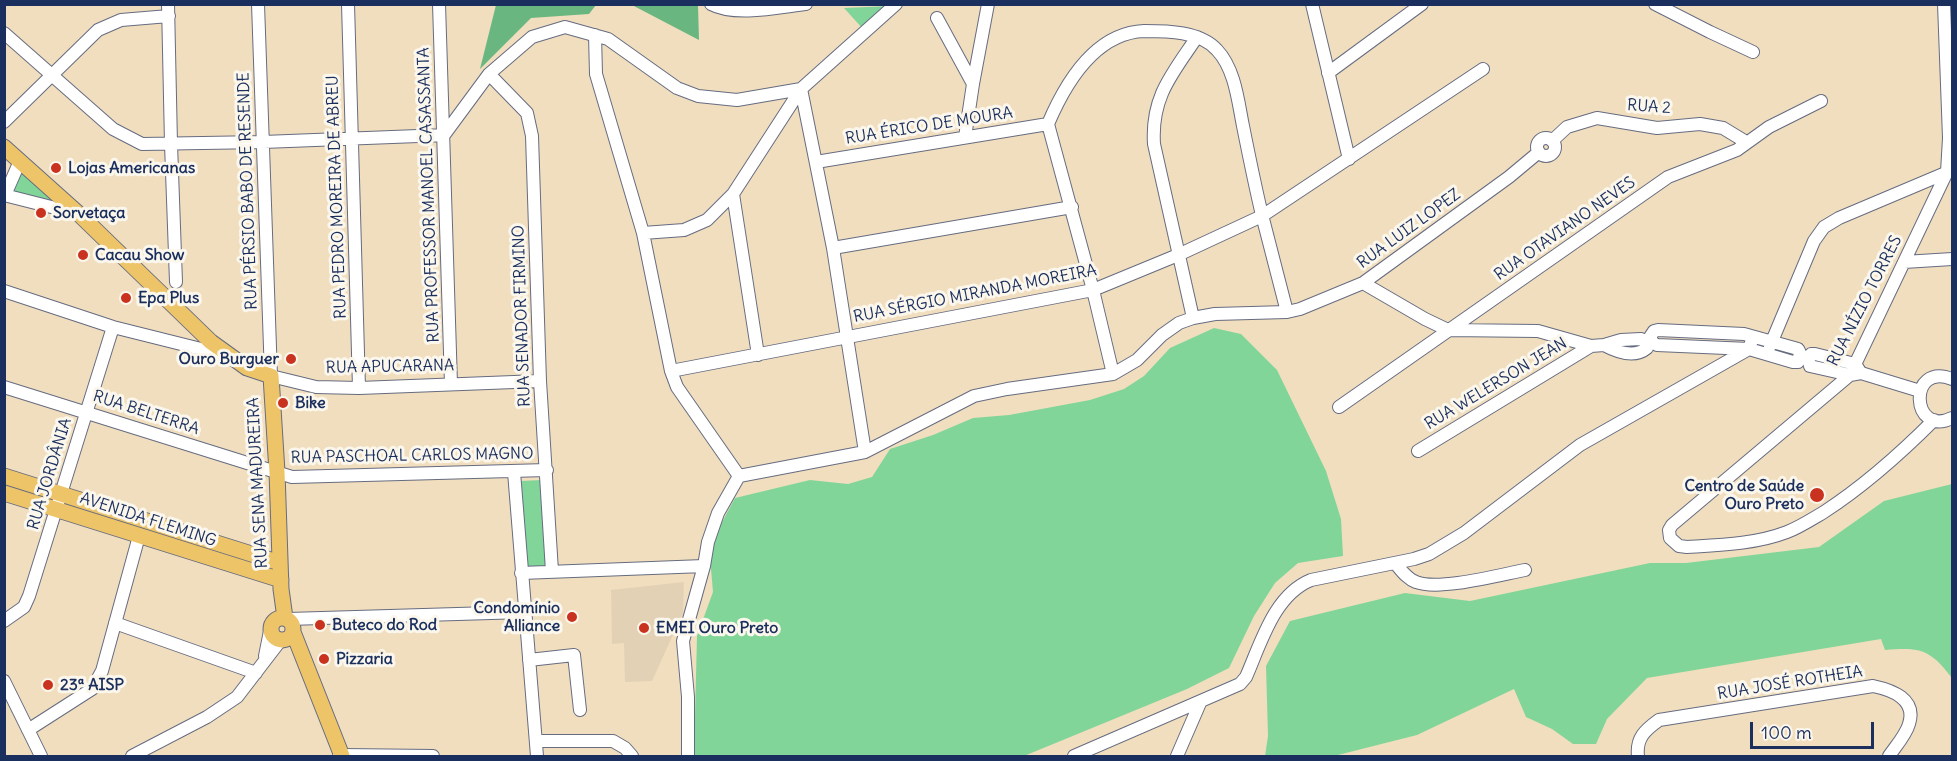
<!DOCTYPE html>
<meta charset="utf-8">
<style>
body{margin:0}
#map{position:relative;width:1957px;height:761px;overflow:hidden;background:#f1debf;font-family:Delius,sans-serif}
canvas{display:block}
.frame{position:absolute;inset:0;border:6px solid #1b2f5e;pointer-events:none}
.scale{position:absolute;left:1750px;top:722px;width:124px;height:27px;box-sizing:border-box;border:3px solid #1b2f5e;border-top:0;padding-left:8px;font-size:18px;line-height:21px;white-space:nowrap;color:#1b2f5e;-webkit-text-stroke:4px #fbf7ec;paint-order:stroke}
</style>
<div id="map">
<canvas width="1957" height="761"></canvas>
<div class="frame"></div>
<div class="scale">100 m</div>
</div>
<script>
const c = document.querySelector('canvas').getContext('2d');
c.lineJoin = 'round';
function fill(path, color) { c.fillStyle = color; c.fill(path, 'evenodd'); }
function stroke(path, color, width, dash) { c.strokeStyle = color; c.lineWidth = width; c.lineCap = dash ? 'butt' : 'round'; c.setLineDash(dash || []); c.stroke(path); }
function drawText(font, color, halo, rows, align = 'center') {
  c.font = font + ' Delius,sans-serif'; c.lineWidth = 6; c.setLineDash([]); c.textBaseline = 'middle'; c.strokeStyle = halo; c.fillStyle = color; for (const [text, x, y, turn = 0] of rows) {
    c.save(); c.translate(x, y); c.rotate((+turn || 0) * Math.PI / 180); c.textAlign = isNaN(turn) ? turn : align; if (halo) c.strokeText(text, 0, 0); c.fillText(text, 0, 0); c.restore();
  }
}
const built = new Path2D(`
 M 684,582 L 683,613 L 652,681 L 625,682 L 624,643 L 612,644 L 611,590 Z`);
const green = new Path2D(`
 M 890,6 L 863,29 L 844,8 Z
 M 20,161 L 80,215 L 5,195 Z
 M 1214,328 L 1241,334 L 1277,370 L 1326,471 L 1341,519 L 1343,556 L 1298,563 L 1275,583 L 1254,616 L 1229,668 L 1187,689 L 1024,756 L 694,756 L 697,636 L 713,592 L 709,546 L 735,498 L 810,480 L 848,484 L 872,477 L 890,449 L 933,435 L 973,418 L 1009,415 L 1090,400 L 1124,389 L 1144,376 L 1170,348 Z
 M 541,480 L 547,569 L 527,570 L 521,481 Z
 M 1952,484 L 1952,678 C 1930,649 1920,647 1885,650 L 1881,639 L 1647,678 L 1607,719 L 1596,744 L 1573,744 L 1552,729 L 1526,717 L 1514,689 L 1417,735 L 1334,756 L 1265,756 L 1268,736 L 1266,666 L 1290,621 L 1405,593 L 1470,601 L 1650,563 L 1686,563 L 1819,547 L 1884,501 Z`);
const forest = new Path2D(`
 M 496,5 L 496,4 L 596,5 L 589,14 L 531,18 L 480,69 Z
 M 632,5 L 698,5 L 699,40 Z`);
const minor = new Path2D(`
 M 168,4 L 171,144 L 176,282
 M 258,4 L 271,376 L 316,387 L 359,388 L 540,381
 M 348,4 L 359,388
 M 439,4 L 451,384
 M 711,4 C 735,17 780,7 806,4
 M 1312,4 L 1349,159
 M 1655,4 L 1710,32 L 1753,52
 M 937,18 L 973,84
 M 4,33 L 113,129 L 142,144 L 263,142 L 444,135 L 489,74 L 532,37 L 565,27 L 608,39 L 677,88 L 698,96 L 737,100 L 801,89 L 833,248 L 865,452
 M 595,35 L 596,74 L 643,233 L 671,371 L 677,387 L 739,476
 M 1328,73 L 1422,4
 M 489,74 L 527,113 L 532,136 L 540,381 L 552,571
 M 4,122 L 98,30 L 121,20 L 169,16
 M 965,137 L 973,84 L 988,4
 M1537 147a9 9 0 1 1 18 0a9 9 0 1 1-18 0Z
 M 1552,141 L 1567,127 L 1597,118 L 1657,128 L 1700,124 L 1723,128 L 1746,142
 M 816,162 L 1048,124
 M 733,194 L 758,355
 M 4,195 L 79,214
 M 5,195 L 20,161
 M 643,233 L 684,230 L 707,220 L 733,194 L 801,89 L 896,4
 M 833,248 L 1072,207
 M 1904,262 L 1952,259
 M 1363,283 L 1425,319 L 1448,330 L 1538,331 L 1591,346 L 1604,345
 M 4,291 L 113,327 L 225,355
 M 1193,318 L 1154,144 C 1151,97 1172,74 1197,37
 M 1658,330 L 1744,334 L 1798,349 L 1800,353 L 1798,362 L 1793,362 L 1749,349 L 1657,345 L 1653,343 L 1650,337 L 1654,331 Z
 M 1641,339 L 1647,343 L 1647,348 C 1635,358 1617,352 1604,345 L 1621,340 Z
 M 1770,346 L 1814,241 L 1824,227 L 1839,218 L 1948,172
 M 671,371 L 1093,290 L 1178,255 L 1262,216 L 1483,69
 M 1861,373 L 1855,364 L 1815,354 L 1811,354 L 1808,358 L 1810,366 L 1850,375 L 1861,373 L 1920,391
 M 1113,374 L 1093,290 L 1048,124 C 1065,84 1095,33 1144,31 C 1167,31 1200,31 1217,50 C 1235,69 1238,101 1243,126 C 1249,156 1255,186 1262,215 C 1270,247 1279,280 1287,312
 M 1952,379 C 1907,361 1911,438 1952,418
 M 4,387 L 292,477 L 547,470
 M 1339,407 L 1668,177 L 1737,150 L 1769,127 L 1821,101
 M 1934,420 C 1900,454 1864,486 1824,512 C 1812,519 1800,527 1787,532 C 1756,544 1720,545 1687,547 L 1679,546 L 1670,538 L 1669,530 L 1672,525 L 1850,375 L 1947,172 L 1949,138 L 1944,4
 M 1418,451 L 1591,346
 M 514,472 L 537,756
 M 739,476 L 865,452 L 974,396 L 1007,389 L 1113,374 L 1137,360 L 1162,335 L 1179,323 L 1193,318 L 1215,314 L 1287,312 L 1300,309 L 1363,283 L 1509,177 L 1539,152
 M 1395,563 C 1401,570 1407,579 1416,582 C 1439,591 1499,575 1525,570
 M 521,573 L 704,566
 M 288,619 L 525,612
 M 4,621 L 24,607 L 29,596 L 113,327
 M 115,623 L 256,673
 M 265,656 L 270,631
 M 529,660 L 574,655 L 580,710
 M 4,681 L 41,756
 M 28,730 L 92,689 L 102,671 L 139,536
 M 536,741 L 613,741 L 625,748 L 632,756
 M 132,756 L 207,717 L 237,697 L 280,641
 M 339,756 L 342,755 L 433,756
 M 688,756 L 688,697 L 683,641 L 704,566 L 708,542 L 718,513 L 739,476
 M 1074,756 L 1240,684 L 1246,677 C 1261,643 1274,595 1311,580 L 1414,559 L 1429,554 L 1464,533 L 1580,445 L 1749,349 L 1753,337
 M 1177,756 L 1200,703
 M 1638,756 C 1636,738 1645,730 1659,720 L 1873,686 C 1892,690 1917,699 1909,724 C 1906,735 1895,747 1889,756`);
const major = new Path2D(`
 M 4,147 L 80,215 L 211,342 L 247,368 L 271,376 L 277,472 L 281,589 L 285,618
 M 4,476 L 280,563
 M 4,493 L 281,580
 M271 629a11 11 0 1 1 22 0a11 11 0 1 1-22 0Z
 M 293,632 L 342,756`);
const markers = [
 [56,168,6,"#c8321e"],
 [41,213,6,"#c8321e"],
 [83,255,6,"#c8321e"],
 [126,298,6,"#c8321e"],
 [291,359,6,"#c8321e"],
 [283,403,6,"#c8321e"],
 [1817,495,8,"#c8321e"],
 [572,617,6,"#c8321e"],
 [320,625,6,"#c8321e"],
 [644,628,6,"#c8321e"],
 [324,659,6,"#c8321e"],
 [48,685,6,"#c8321e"]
];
const streetNames = [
 ["RUA 2",1649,107,4],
 ["RUA ÉRICO DE MOURA",929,126,-9],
 ["RUA PÉRSIO BABO DE RESENDE",248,191,-92],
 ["RUA PROFESSOR MANOEL CASASSANTA",429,195,-92],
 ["RUA PEDRO MOREIRA DE ABREU",337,197,-92],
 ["RUA LUIZ LOPEZ",1409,229,-36],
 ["RUA OTAVIANO NEVES",1565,229,-35],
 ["RUA SÉRGIO MIRANDA MOREIRA",975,294,-11],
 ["RUA NÍZIO TORRES",1865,301,-63],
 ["RUA SENADOR FIRMINO",522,316,-92],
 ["RUA APUCARANA",390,367,-1],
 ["RUA WELERSON JEAN",1496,384,-31],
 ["RUA BELTERRA",146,413,18],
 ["RUA PASCHOAL CARLOS MAGNO",412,456,-1],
 ["RUA JORDÂNIA",50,474,-73],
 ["RUA SENA MADUREIRA",258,483,-93],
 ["AVENIDA FLEMING",148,520,18],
 ["RUA JOSÉ ROTHEIA",1790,683,-9]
];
const poiNames = [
 ["Lojas Americanas",68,168],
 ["Sorvetaça",53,213],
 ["Cacau Show",95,255],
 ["Epa Plus",138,298],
 ["Ouro Burguer",279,359,"right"],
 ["Bike",295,403],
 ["Centro de Saúde",1804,486,"right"],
 ["Ouro Preto",1804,504,"right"],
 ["Condomínio",560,608,"right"],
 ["Alliance",560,626,"right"],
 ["Buteco do Rod",332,625],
 ["EMEI Ouro Preto",656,628],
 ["Pizzaria",336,659],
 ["23ª AISP",60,685]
];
fill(built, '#e3d1b6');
fill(green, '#82d598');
fill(forest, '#69b680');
stroke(minor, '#666c80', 14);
stroke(major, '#666c80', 17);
stroke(minor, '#fff', 12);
stroke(major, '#eec469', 15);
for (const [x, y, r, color] of markers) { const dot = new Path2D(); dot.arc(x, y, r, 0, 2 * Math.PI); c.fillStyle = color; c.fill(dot); stroke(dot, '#fbf7ec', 2); }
drawText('16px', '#1b2f5e', '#fbf7ec', streetNames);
drawText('bold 16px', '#1b2f5e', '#fbf7ec', poiNames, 'left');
</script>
